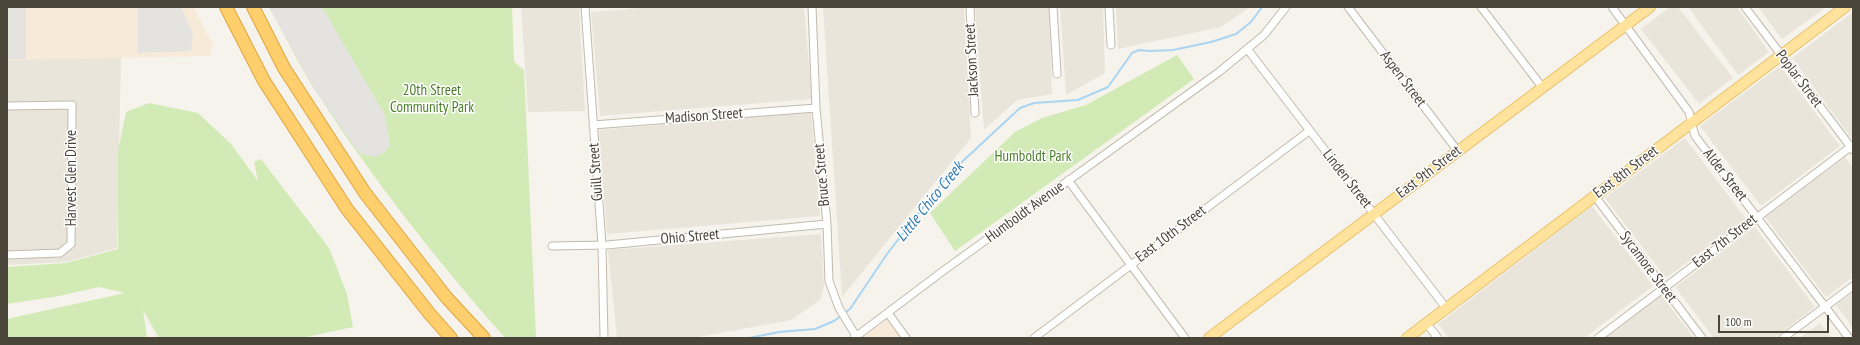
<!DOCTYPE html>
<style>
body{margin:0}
#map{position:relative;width:1860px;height:345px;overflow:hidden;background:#f6f3ec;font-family:"PT Sans Narrow",sans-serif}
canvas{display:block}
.frame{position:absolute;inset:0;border:8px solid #4b4439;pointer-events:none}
.scale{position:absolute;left:1718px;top:315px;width:111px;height:18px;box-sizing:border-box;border:2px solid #4b4439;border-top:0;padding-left:5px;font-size:12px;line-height:14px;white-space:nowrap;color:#4b4439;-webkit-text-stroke:3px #fff;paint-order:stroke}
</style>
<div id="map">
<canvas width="1860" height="345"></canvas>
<div class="frame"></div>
<div class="scale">100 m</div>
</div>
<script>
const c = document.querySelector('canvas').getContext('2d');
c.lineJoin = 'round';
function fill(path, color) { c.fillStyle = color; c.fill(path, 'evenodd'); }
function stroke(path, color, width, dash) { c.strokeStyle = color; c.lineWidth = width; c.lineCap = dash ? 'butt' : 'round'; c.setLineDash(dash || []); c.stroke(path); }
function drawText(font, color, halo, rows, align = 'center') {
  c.font = font + ' "PT Sans Narrow",sans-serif'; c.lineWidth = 3; c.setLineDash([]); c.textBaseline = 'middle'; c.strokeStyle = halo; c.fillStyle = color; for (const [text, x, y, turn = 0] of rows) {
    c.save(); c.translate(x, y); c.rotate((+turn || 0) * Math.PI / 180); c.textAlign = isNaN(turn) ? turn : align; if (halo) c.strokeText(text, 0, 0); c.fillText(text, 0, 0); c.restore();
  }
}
const residential = new Path2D(`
 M 521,7 L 579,7 L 585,111 L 528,112 Z
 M 654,7 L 804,7 L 812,99 L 600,116 L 591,12 Z
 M 823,7 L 964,7 L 971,138 L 842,297 Z
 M 975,7 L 1049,7 L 1052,94 L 1017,100 L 984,130 Z
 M 1060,7 L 1103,7 L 1105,73 L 1066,95 Z
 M 1116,7 L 1250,7 L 1221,27 L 1118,49 Z
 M 1670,7 L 1678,7 L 1733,78 L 1699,104 L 1641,29 Z
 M 1688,7 L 1737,7 L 1769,52 L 1738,75 Z
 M 1758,7 L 1826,7 L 1782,39 Z
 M 1853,12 L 1853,138 L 1852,139 L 1792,58 Z
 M 121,57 L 117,248 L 66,262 L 7,265 L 7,60 Z
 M 1780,66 L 1840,146 L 1761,206 L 1700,126 Z
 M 811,112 L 820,216 L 607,234 L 599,130 Z
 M 1685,138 L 1746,219 L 1666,278 L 1605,198 Z
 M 1845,157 L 1853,168 L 1853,277 L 1826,297 L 1765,217 Z
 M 1592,206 L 1653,286 L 1584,338 L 1449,338 L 1438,324 Z
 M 1755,227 L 1815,307 L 1774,338 L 1714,338 L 1675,287 Z
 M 821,234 L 824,287 L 820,300 L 791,320 L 693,338 L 617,338 L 608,250 Z
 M 1853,292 L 1853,328 L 1836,305 Z
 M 1661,295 L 1694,338 L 1605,338 Z
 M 1820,323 L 1832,338 L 1800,338 Z`);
const commercial = new Path2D(`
 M 7,7 L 194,7 L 213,45 L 210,56 L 7,60 Z
 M 888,319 L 902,338 L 862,338 Z`);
const green = new Path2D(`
 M 269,7 L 512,7 L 514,62 L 524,70 L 536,338 L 505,338 C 436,260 371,177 315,90 C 298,63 284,34 269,7 Z
 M 1177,55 L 1194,79 L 955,251 L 930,213 L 1015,132 L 1042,118 L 1086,105 Z
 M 149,103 L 198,113 L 231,144 L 258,181 L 254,162 L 261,159 L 329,248 L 347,294 L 353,327 L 302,338 L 159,338 L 143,310 L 147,338 L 7,338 L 7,319 L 125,293 L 99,287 L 59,296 L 7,304 L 7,267 L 66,263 L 118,249 L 118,151 L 126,112 Z`);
const parking = new Path2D(`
 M 7,7 L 26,7 L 26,59 L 7,59 Z
 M 138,7 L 181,7 L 193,33 L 191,51 L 138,53 Z
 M 269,7 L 322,7 L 385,115 L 390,145 L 384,153 L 374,157 L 360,154 L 314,89 Z`);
const stream = new Path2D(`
 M 749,338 L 779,332 L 815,329 L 834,321 L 850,309 L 887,254 L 950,173 L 1020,108 L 1034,103 L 1078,100 L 1108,87 L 1132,53 L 1139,50 L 1149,51 L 1173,50 L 1211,42 L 1236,34 L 1251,22 L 1262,7`);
const street = new Path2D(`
 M 585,7 L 602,245 L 604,338
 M 812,7 L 816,108 L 827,224 L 829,281 L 839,308 L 856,336
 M 970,7 L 975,113
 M 1053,7 L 1057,74
 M 1109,7 L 1111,45
 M 1348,7 L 1457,150
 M 1481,7 L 1542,87
 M 1612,7 L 1689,112 L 1695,136 L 1849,338
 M 1745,7 L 1853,150
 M 1248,50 L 1446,308
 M 7,106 L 72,105 L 71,244 L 60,253 L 7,255
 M 593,125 L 816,108
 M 1068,180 L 1185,338
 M 1594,195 L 1702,338
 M 552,246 L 607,245 L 827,224
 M 888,313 L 906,338
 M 1427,324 L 1438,338
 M 854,338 L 943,271 L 1219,72 L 1264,35 L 1286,7
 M 1034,338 L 1309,131
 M 1598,338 L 1853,145
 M 1783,338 L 1853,286`);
const primary = new Path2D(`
 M 1209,338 L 1650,7
 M 1407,338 L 1845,7`);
const highway = new Path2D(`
 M 226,7 L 264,81 L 347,209 L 429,313 L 451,338
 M 253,7 L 284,68 L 365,193 L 446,297 L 484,338`);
const streetNames = [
 ["Jackson Street",972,60,-93],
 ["Aspen Street",1403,79,53],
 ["Poplar Street",1799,79,53],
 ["Madison Street",704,116,-4],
 ["Guill Street",596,172,-94],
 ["East 9th Street",1429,172,-37],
 ["East 8th Street",1626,172,-37],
 ["Bruce Street",822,175,-95],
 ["Alder Street",1725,175,52],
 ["Harvest Glen Drive",72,178,-90],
 ["Linden Street",1347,179,52],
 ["Humboldt Avenue",1025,212,-36],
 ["East 10th Street",1171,234,-37],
 ["Ohio Street",690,237,-5],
 ["East 7th Street",1725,241,-38],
 ["Sycamore Street",1648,267,53]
];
const parkNames = [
 ["20th Street",432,91],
 ["Community Park",432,108],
 ["Humboldt Park",1033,157]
];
const waterNames = [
 ["Little Chico Creek",930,202,-51]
];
fill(residential, '#eae5da');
fill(commercial, '#f7ead8');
fill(green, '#d2eab5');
fill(parking, '#e5e3e0');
stroke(stream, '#a9d4f2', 2);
stroke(street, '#c2bbae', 9);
stroke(primary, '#e6c16a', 12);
stroke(highway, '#e0a43c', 14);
stroke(street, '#fff', 7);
stroke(primary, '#ffe39c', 10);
stroke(highway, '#ffcf6e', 12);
drawText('15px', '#4b4439', '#fff', streetNames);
drawText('15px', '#4a7f2a', '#fff', parkNames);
drawText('italic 16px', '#2e7ab2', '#fff', waterNames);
</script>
